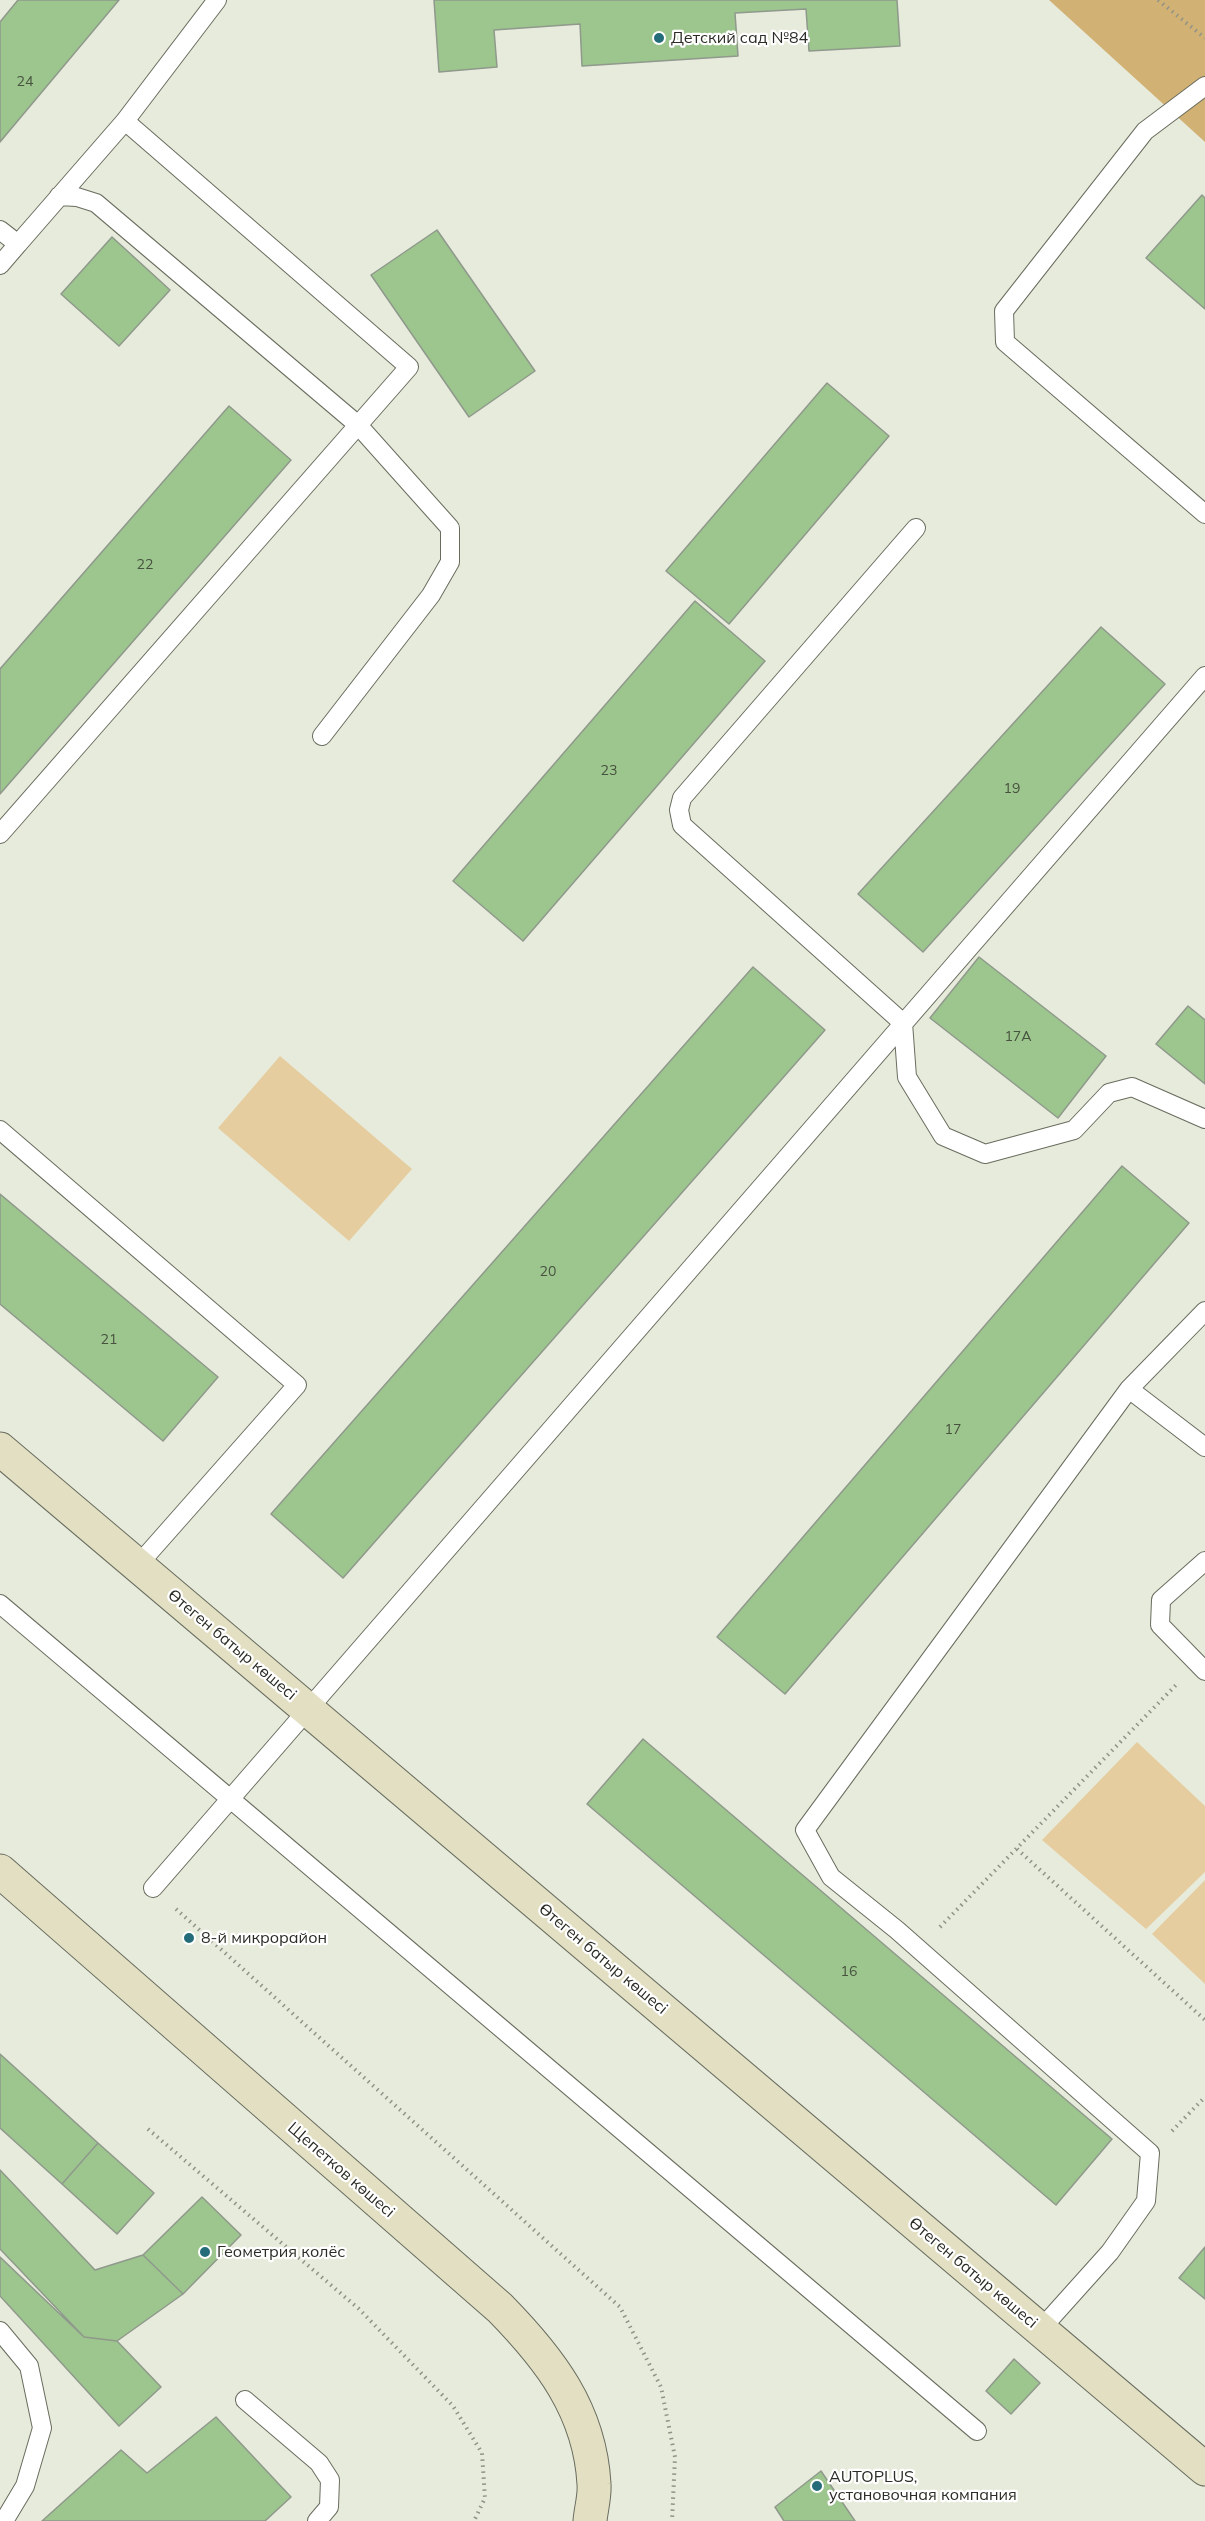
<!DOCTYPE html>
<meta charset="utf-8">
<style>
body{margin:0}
canvas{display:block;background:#e7ebdb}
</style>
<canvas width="1205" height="2521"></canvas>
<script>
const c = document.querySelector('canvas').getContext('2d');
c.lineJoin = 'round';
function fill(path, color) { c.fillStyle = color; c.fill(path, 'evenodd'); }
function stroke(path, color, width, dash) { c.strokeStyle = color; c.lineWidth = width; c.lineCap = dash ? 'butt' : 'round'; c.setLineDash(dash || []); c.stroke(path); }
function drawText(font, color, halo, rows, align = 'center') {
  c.font = font + ' Mulish,sans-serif'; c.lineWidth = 4.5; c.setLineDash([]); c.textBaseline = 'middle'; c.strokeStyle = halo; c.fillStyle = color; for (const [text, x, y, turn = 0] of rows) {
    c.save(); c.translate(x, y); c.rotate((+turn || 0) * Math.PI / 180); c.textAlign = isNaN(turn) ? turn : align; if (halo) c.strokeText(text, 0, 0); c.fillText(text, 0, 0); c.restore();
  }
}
const green = new Path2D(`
 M 280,1056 L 412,1169 L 349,1241 L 218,1128 Z
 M 1137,1742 L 1205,1806 L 1205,1872 L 1146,1929 L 1042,1840 Z
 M 1205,1880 L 1205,1984 L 1152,1934 Z`);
const forest = new Path2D(`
 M 1049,0 L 1205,0 L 1205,142 Z`);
const building = new Path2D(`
 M 18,0 L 119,0 L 0,142 L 0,22 Z
 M 434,0 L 897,0 L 900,46 L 809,51 L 806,9 L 735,13 L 738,56 L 582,66 L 580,24 L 494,30 L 497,67 L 439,72 Z
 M 1202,195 L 1205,198 L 1205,309 L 1146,258 Z
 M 437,230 L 535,371 L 469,417 L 371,275 Z
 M 112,237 L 170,290 L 119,346 L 61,294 Z
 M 827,383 L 889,436 L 729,624 L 666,571 Z
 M 229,406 L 291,460 L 0,794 L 0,669 Z
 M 695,601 L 765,661 L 523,941 L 453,881 Z
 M 1101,627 L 1165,684 L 923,952 L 858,894 Z
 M 979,957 L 1106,1056 L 1058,1118 L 930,1018 Z
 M 753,967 L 825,1030 L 343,1578 L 271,1514 Z
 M 1188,1006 L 1205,1020 L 1205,1084 L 1156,1044 Z
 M 1122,1166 L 1189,1223 L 785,1694 L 717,1637 Z
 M 0,1194 L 218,1377 L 163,1441 L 0,1304 Z
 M 643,1739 L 1112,2139 L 1056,2205 L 587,1804 Z
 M 0,2054 L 98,2143 L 62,2184 L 0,2128 Z
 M 98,2143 L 154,2193 L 117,2234 L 62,2184 Z
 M 0,2170 L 95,2270 L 143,2255 L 183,2294 L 117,2341 L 84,2337 L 0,2249 Z
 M 202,2197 L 241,2235 L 183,2294 L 143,2255 Z
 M 1205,2247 L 1205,2299 L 1179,2278 Z
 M 0,2257 L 84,2337 L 117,2341 L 161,2387 L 119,2426 L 0,2296 Z
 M 1014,2359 L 1040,2383 L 1011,2414 L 986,2391 Z
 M 216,2417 L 291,2497 L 265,2521 L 42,2521 L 121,2450 L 147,2473 Z
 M 821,2471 L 855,2521 L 784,2521 L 775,2507 Z`);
const path = new Path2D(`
 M 1158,0 L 1205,38
 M 1017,1849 L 1205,2020
 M 176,1909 L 620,2307 L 661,2387 L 675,2457 L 672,2521
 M 940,1927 L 1176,1685
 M 148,2129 L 359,2309 L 453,2406 L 482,2453 L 485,2498 L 474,2521
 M 1172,2131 L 1205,2097`);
const lane = new Path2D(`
 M 1205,86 L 1145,131 L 1004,311 L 1005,342 L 1205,514
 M 59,196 L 77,197 L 96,203 L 358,425 L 450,528 L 450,562 L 431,595 L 322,736
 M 0,230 L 18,244 L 0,265
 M 18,244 L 125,121 L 217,0
 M 916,528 L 682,798 L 679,810 L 682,825 L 903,1023 L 907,1077 L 943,1136 L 985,1154 L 1074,1130 L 1109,1093 L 1132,1087 L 1205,1119
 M 0,834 L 409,367 L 125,121
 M 0,1130 L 297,1385 L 138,1565
 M 1129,1389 L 1205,1447
 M 1205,1561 L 1161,1600 L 1160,1625 L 1205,1671
 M 0,1604 L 977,2431
 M 153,1888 L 1205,676
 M 1040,2330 L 1110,2252 L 1146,2201 L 1150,2153 L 897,1930 L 831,1877 L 805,1830 L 1129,1389 L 1205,1311
 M 0,2331 L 29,2366 L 42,2428 L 25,2486 L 4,2521
 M 245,2400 L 319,2463 L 330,2480 L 329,2507 L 317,2521`);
const secondary = new Path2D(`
 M 0,1449 L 1205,2469
 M 0,1871 L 500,2308 C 549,2358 590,2410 594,2484 C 595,2496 591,2509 590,2521`);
const markers = [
 [659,38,6,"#246c79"],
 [189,1938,6,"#246c79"],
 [205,2252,6,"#246c79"],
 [817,2486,6,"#246c79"]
];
const numberNames = [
 ["24",25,82],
 ["22",145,565],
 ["23",609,771],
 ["19",1012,789],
 ["17А",1018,1037],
 ["20",548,1272],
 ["21",109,1340],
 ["17",953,1430],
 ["16",849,1972]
];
const poiNames = [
 ["Детский сад №84",671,38],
 ["8-й микрорайон",201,1938],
 ["Геометрия колёс",217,2252],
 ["AUTOPLUS,",829,2477],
 ["установочная компания",829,2495]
];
const streetNames = [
 ["Өтеген батыр көшесі",232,1645,40],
 ["Өтеген батыр көшесі",603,1959,40],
 ["Щепетков көшесі",341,2170,41],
 ["Өтеген батыр көшесі",973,2273,40]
];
fill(green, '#e6cda0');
fill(forest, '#d2b174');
fill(building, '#9dc58e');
stroke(building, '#8f998c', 1.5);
stroke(lane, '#696d5f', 20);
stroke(secondary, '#696d5f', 35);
stroke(path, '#909387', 4, [1.5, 4.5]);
stroke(lane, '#fff', 18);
stroke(secondary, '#e3dfc3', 33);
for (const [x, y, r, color] of markers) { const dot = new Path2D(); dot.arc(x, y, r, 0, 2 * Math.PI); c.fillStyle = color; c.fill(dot); stroke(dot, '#fff', 2); }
drawText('14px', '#47523f', null, numberNames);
drawText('16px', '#2a2c25', '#fff', poiNames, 'left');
drawText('16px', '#2a2c25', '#fff', streetNames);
</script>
